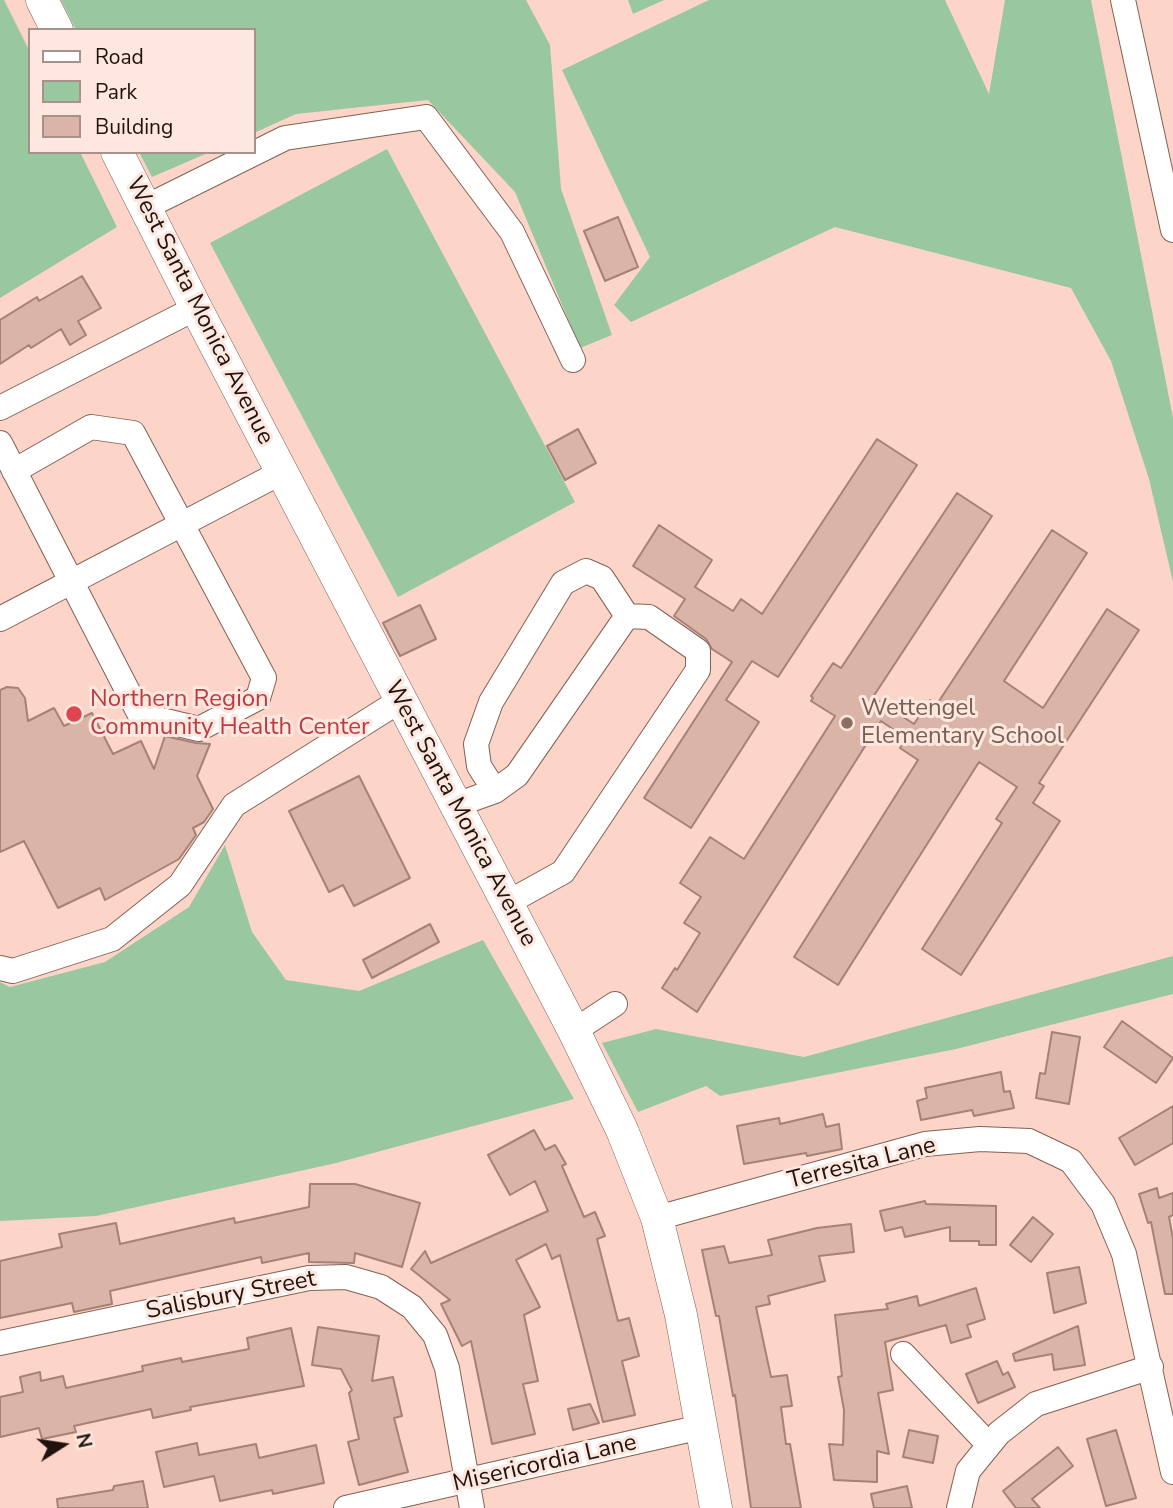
<!DOCTYPE html>
<style>
body{margin:0}
#map{position:relative;width:1173px;height:1508px;overflow:hidden;background:#fcd5c8;font-family:"Nunito Sans",sans-serif}
canvas{display:block}
.legend{position:absolute;left:28px;top:28px;width:228px;height:126px;box-sizing:border-box;background:#fee7de;border:2px solid #a5928b;margin:0;padding:9px 12px;list-style:none;font-size:21px;color:#20130e}
.legend li{display:flex;align-items:center;gap:14px;height:35px}
.legend b{width:35px;border:2px solid #a5928b}
.north{position:absolute;left:28px;top:1410px;width:70px;height:70px;-webkit-text-stroke:5px #fee7de;paint-order:stroke;rotate:78deg;font-size:19px;font-weight:700;line-height:28px;text-align:center;color:#20130e}
.north::after{content:'';display:block;margin:auto;width:24px;height:32px;background:#20130e;clip-path:polygon(50% 0,100% 100%,50% 72%,0 100%)}
</style>
<div id="map">
<canvas width="1173" height="1508"></canvas>
<ul class="legend">
<li><b style="height:9px;background:#fff"></b>Road</li>
<li><b style="height:19px;background:#99c89e"></b>Park</li>
<li><b style="height:19px;background:#dab4a7"></b>Building</li>
</ul>
<div class="north">N</div>
</div>
<script>
const c = document.querySelector('canvas').getContext('2d');
c.lineJoin = 'round';
function fill(path, color) { c.fillStyle = color; c.fill(path, 'evenodd'); }
function stroke(path, color, width, dash) { c.strokeStyle = color; c.lineWidth = width; c.lineCap = dash ? 'butt' : 'round'; c.setLineDash(dash || []); c.stroke(path); }
function drawText(font, color, halo, rows, align = 'center') {
  c.font = font + ' "Nunito Sans",sans-serif'; c.lineWidth = 6; c.setLineDash([]); c.textBaseline = 'middle'; c.strokeStyle = halo; c.fillStyle = color; for (const [text, x, y, turn = 0] of rows) {
    c.save(); c.translate(x, y); c.rotate((+turn || 0) * Math.PI / 180); c.textAlign = isNaN(turn) ? turn : align; if (halo) c.strokeText(text, 0, 0); c.fillText(text, 0, 0); c.restore();
  }
}
const green = new Path2D(`
 M 0,0 L 4,0 L 30,52 L 30,152 L 80,152 L 117,227 L 0,298 Z
 M 61,0 L 526,0 L 550,45 L 561,189 L 612,335 L 580,348 L 515,192 L 428,100 L 296,114 L 254,133 L 254,30 L 76,30 Z
 M 628,0 L 664,0 L 633,14 Z
 M 709,0 L 945,0 L 989,94 L 1005,0 L 1091,0 L 1173,418 L 1173,582 L 1149,479 L 1111,361 L 1071,288 L 835,227 L 631,322 L 614,305 L 650,257 L 562,70 Z
 M 387,149 L 575,502 L 398,597 L 210,243 Z
 M 139,152 L 210,152 L 152,177 Z
 M 225,845 L 252,932 L 286,980 L 359,991 L 483,940 L 574,1099 L 336,1163 L 96,1216 L 0,1221 L 0,982 L 10,987 L 105,962 L 189,907 Z
 M 1173,956 L 1173,994 L 956,1049 L 720,1096 L 706,1086 L 638,1112 L 602,1043 L 656,1029 L 804,1057 Z`);
const building = new Path2D(`
 M 618,217 L 638,267 L 605,281 L 584,231 Z
 M 82,276 L 101,308 L 78,321 L 86,335 L 70,345 L 61,329 L 31,348 L 29,345 L 0,364 L 0,320 L 37,297 L 39,301 Z
 M 578,429 L 596,463 L 565,480 L 547,446 Z
 M 877,439 L 917,465 L 778,677 L 752,661 L 726,700 L 759,722 L 691,828 L 644,798 L 732,662 L 712,649 L 706,639 L 674,616 L 685,599 L 633,566 L 659,525 L 712,560 L 695,587 L 733,611 L 741,599 L 762,614 Z
 M 957,493 L 992,516 L 873,697 L 914,724 L 930,700 L 937,704 L 1052,530 L 1087,553 L 1004,681 L 1043,708 L 1107,609 L 1139,630 L 1039,783 L 1044,786 L 1033,803 L 1060,821 L 961,975 L 922,949 L 1002,823 L 996,819 L 1017,787 L 979,762 L 838,985 L 794,957 L 918,760 L 900,748 L 906,738 L 881,721 L 697,1012 L 662,988 L 675,968 L 677,970 L 700,933 L 684,923 L 701,897 L 680,883 L 710,837 L 744,859 L 835,716 L 811,701 L 813,698 L 811,696 L 833,663 L 841,668 Z
 M 420,605 L 436,639 L 400,656 L 383,623 Z
 M 7,687 L 18,688 L 25,698 L 28,721 L 54,708 L 64,726 L 92,713 L 113,754 L 141,741 L 154,769 L 165,736 L 196,743 L 210,744 L 197,776 L 213,809 L 204,822 L 193,828 L 196,835 L 179,859 L 105,900 L 100,888 L 58,908 L 24,841 L 0,852 L 0,690 Z
 M 359,776 L 410,878 L 354,906 L 343,885 L 329,892 L 289,811 Z
 M 430,924 L 439,942 L 372,978 L 363,960 Z
 M 1122,1021 L 1173,1058 L 1156,1083 L 1104,1047 Z
 M 1052,1032 L 1080,1037 L 1069,1104 L 1036,1098 L 1040,1073 L 1045,1074 Z
 M 1001,1072 L 1004,1092 L 1010,1091 L 1014,1108 L 974,1116 L 972,1110 L 921,1120 L 917,1101 L 927,1098 L 925,1088 Z
 M 1173,1106 L 1173,1143 L 1135,1165 L 1119,1138 Z
 M 823,1114 L 826,1127 L 839,1124 L 842,1149 L 807,1156 L 806,1153 L 744,1164 L 737,1126 L 779,1118 L 780,1124 Z
 M 534,1130 L 545,1150 L 555,1145 L 566,1164 L 562,1166 L 584,1217 L 595,1212 L 605,1236 L 597,1239 L 618,1321 L 629,1318 L 639,1356 L 622,1361 L 635,1415 L 603,1422 L 560,1255 L 552,1259 L 546,1244 L 516,1260 L 540,1307 L 524,1315 L 538,1381 L 523,1384 L 535,1434 L 492,1444 L 471,1341 L 462,1346 L 441,1304 L 450,1300 L 411,1269 L 425,1251 L 431,1263 L 548,1211 L 535,1181 L 510,1195 L 488,1155 Z
 M 310,1184 L 355,1184 L 420,1203 L 402,1267 L 355,1253 L 354,1263 L 309,1262 L 309,1253 L 262,1263 L 261,1257 L 110,1291 L 112,1304 L 74,1312 L 72,1303 L 0,1318 L 0,1261 L 62,1247 L 59,1234 L 116,1223 L 120,1244 L 234,1218 L 235,1223 L 309,1207 Z
 M 1157,1188 L 1159,1198 L 1173,1193 L 1173,1215 L 1169,1217 L 1173,1239 L 1173,1294 L 1165,1294 L 1151,1222 L 1148,1223 L 1139,1194 Z
 M 925,1201 L 926,1204 L 996,1206 L 996,1245 L 979,1245 L 979,1241 L 950,1241 L 950,1227 L 905,1237 L 902,1227 L 885,1231 L 880,1211 Z
 M 1033,1217 L 1053,1234 L 1031,1262 L 1010,1245 Z
 M 851,1224 L 854,1252 L 819,1256 L 825,1281 L 768,1296 L 770,1304 L 756,1307 L 771,1377 L 787,1375 L 792,1406 L 781,1407 L 786,1444 L 790,1444 L 801,1508 L 751,1508 L 735,1395 L 733,1396 L 719,1316 L 716,1316 L 702,1250 L 724,1246 L 729,1263 L 772,1255 L 768,1240 L 817,1228 Z
 M 1079,1267 L 1086,1303 L 1054,1313 L 1047,1273 Z
 M 976,1288 L 985,1319 L 967,1325 L 971,1337 L 951,1343 L 946,1325 L 885,1342 L 893,1390 L 878,1393 L 889,1454 L 877,1451 L 877,1482 L 834,1480 L 829,1444 L 843,1445 L 844,1410 L 838,1377 L 842,1376 L 835,1315 L 888,1309 L 886,1304 L 917,1296 L 919,1306 Z
 M 1078,1326 L 1085,1365 L 1054,1370 L 1052,1354 L 1015,1361 L 1013,1354 Z
 M 318,1327 L 379,1336 L 372,1381 L 393,1377 L 402,1416 L 394,1418 L 408,1472 L 359,1485 L 348,1442 L 359,1439 L 349,1393 L 352,1390 L 341,1369 L 312,1365 Z
 M 291,1328 L 304,1386 L 190,1407 L 191,1410 L 153,1418 L 151,1409 L 74,1426 L 76,1432 L 42,1439 L 39,1428 L 0,1437 L 0,1397 L 23,1392 L 20,1377 L 40,1372 L 41,1381 L 63,1376 L 66,1388 L 143,1371 L 142,1366 L 181,1358 L 182,1362 L 249,1349 L 247,1338 Z
 M 997,1361 L 1003,1375 L 1008,1372 L 1015,1387 L 978,1403 L 966,1374 Z
 M 590,1404 L 599,1423 L 573,1430 L 568,1409 Z
 M 909,1430 L 938,1436 L 933,1463 L 903,1457 Z
 M 1116,1430 L 1136,1498 L 1106,1506 L 1087,1439 Z
 M 197,1443 L 199,1455 L 256,1444 L 259,1458 L 316,1445 L 324,1483 L 273,1494 L 272,1490 L 220,1501 L 214,1476 L 164,1487 L 156,1452 Z
 M 1058,1447 L 1073,1466 L 1032,1499 L 1040,1508 L 1016,1508 L 1003,1491 Z
 M 143,1481 L 148,1508 L 58,1508 L 57,1499 L 113,1490 L 114,1486 Z
 M 907,1486 L 912,1508 L 874,1508 L 871,1494 Z`);
const minor = new Path2D(`
 M 1123,0 L 1173,230
 M 144,208 L 285,138 L 426,117 L 512,232 L 573,360
 M 0,408 L 196,308
 M 0,443 L 140,715 L 199,729 L 258,698 L 264,678 L 133,433 L 91,427 L 14,471
 M 0,619 L 282,472
 M 495,791 L 479,766 L 476,744 L 491,702 L 563,583 L 586,571 L 602,578 L 627,616
 M 456,805 L 495,791 L 517,775 L 627,616 L 649,617 L 698,651 L 698,670 L 563,872 L 507,903
 M 0,968 L 13,971 L 112,939 L 180,885 L 234,805 L 401,700
 M 574,1031 L 615,1004
 M 657,1218 L 925,1144 L 980,1139 L 1029,1141 L 1071,1161 L 1103,1204 L 1124,1254 L 1173,1472
 M 0,1343 L 309,1278 L 346,1277 L 381,1287 L 412,1307 L 435,1335 L 447,1368 L 472,1508
 M 903,1354 L 989,1445
 M 346,1508 L 701,1427
 M 959,1508 L 968,1471 L 999,1433 L 1036,1404 L 1151,1367`);
const major = new Path2D(`
 M 42,0 L 57,30
 M 117,152 L 196,308 L 574,1031 L 622,1130 L 657,1218 L 681,1315 L 716,1508`);
const markers = [
 [74,714,9,"#e0444e"],
 [847,723,7,"#8d6e63"]
];
const streetNames = [
 ["West Santa Monica Avenue",199,311,63],
 ["West Santa Monica Avenue",460,814,62],
 ["Terresita Lane",862,1164,-14],
 ["Salisbury Street",231,1296,-11],
 ["Misericordia Lane",545,1464,-13]
];
const healthNames = [
 ["Northern Region",90,700],
 ["Community Health Center",90,728]
];
const educationNames = [
 ["Wettengel",861,709],
 ["Elementary School",861,737]
];
fill(green, '#99c89e');
fill(building, '#dab4a7');
stroke(building, '#a58275', 2);
stroke(minor, '#826155', 26);
stroke(major, '#826155', 33);
stroke(minor, '#fff', 24);
stroke(major, '#fff', 32);
for (const [x, y, r, color] of markers) { const dot = new Path2D(); dot.arc(x, y, r, 0, 2 * Math.PI); c.fillStyle = color; c.fill(dot); stroke(dot, '#fee7de', 2.5); }
drawText('24px', '#20130e', '#fee7de', streetNames);
drawText('24px', '#be3a42', '#fee7de', healthNames, 'left');
drawText('24px', '#785e54', '#fee7de', educationNames, 'left');
</script>
